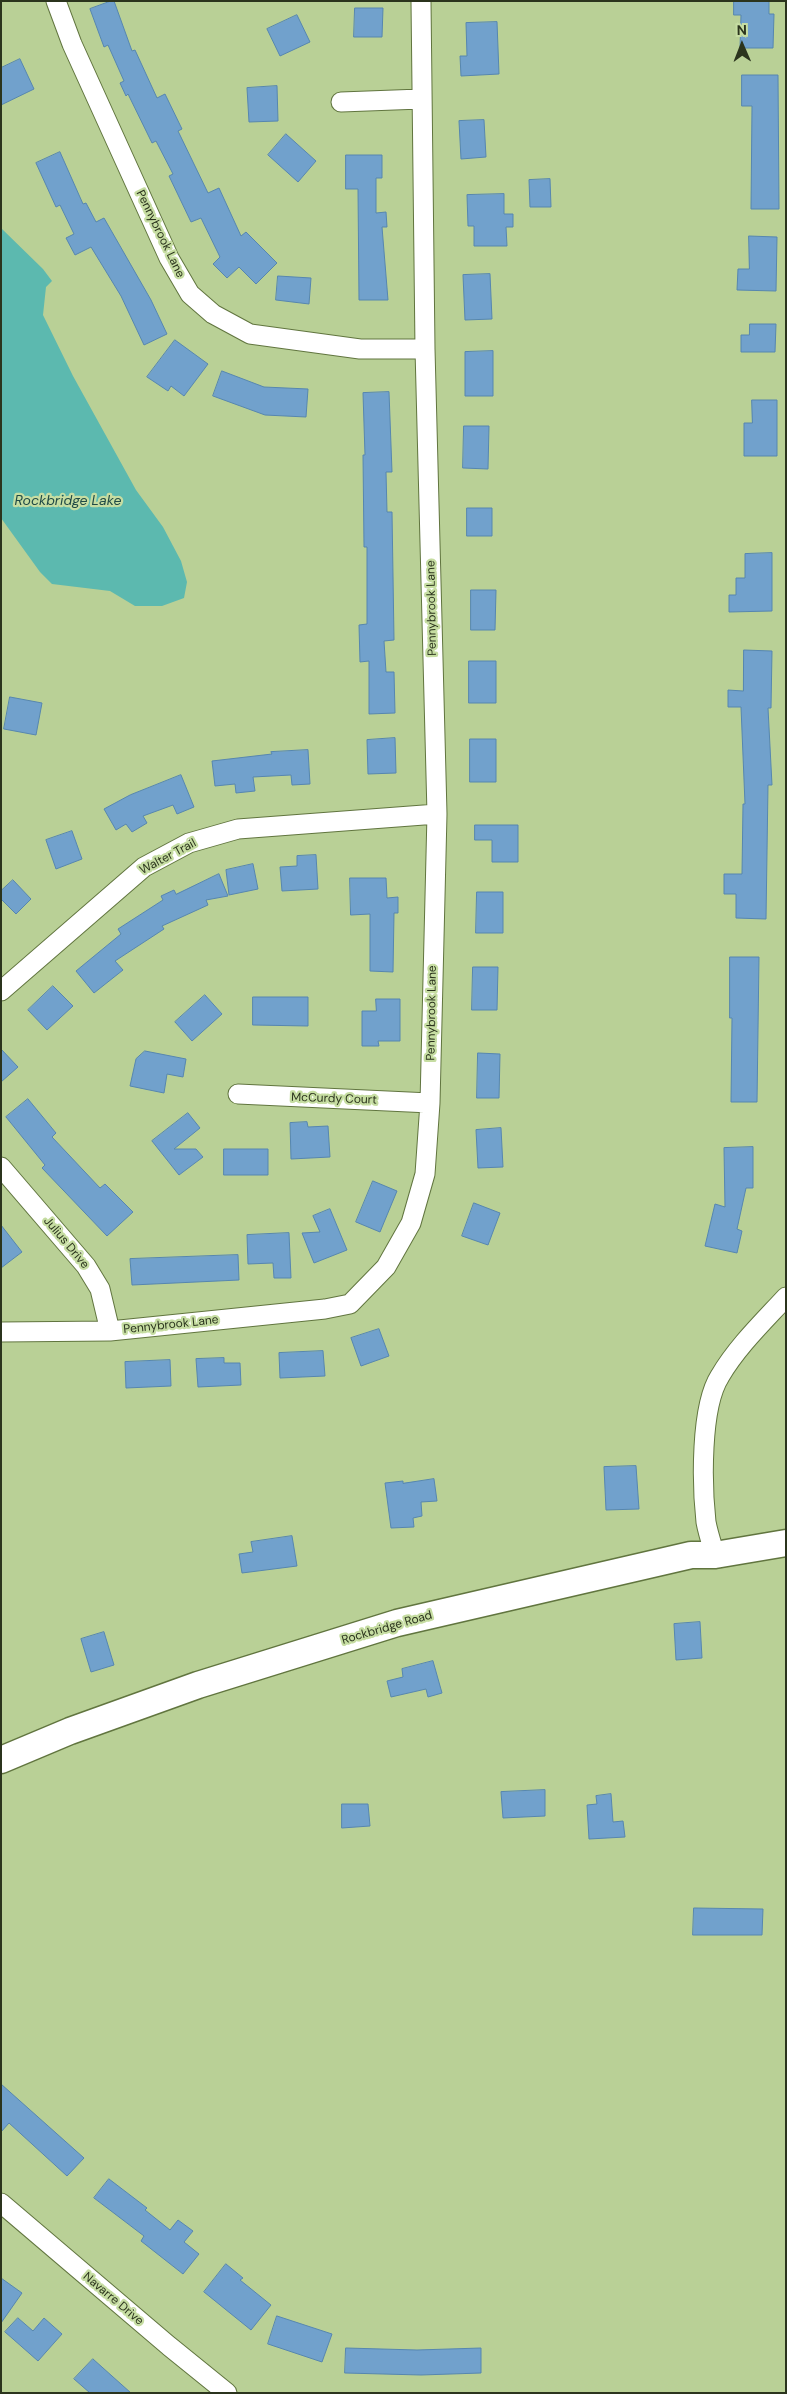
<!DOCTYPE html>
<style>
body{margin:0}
#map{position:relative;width:787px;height:2394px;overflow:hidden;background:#b9d096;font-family:"DM Sans",sans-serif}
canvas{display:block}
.frame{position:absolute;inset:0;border:2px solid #2b341d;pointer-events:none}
.north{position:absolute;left:717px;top:20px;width:50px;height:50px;-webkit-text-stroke:4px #c6dda2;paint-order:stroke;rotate:359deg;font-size:14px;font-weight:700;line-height:20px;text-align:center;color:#2b341d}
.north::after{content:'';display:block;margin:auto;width:18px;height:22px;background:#2b341d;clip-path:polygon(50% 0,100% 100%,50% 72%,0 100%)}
</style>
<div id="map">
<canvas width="787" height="2394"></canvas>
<div class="frame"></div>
<div class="north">N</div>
</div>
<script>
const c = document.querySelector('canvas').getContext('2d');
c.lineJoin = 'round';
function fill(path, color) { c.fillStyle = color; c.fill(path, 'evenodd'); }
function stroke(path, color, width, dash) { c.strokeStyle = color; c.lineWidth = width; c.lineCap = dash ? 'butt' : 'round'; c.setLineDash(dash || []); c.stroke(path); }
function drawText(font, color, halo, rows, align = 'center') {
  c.font = font + ' "DM Sans",sans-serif'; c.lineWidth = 4.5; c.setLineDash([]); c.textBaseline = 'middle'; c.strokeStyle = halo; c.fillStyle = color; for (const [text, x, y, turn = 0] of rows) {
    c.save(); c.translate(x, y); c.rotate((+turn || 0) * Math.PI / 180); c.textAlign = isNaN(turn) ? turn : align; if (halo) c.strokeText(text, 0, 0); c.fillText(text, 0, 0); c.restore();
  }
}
const water = new Path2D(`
 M 1,228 L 43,269 L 52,281 L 46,287 L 43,315 L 73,376 L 136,490 L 163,527 L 181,561 L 187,582 L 184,598 L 162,606 L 135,606 L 110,591 L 52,584 L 40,572 L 1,518 Z`);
const building = new Path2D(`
 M 111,1 L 114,1 L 132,51 L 135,50 L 157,98 L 165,94 L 182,129 L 178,131 L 208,193 L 219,188 L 241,236 L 246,232 L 277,263 L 256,284 L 239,267 L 227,278 L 213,264 L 220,257 L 201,218 L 191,222 L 169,176 L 173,174 L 156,141 L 152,143 L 128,94 L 126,96 L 120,83 L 124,81 L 108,45 L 104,47 L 90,9 Z
 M 734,1 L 769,1 L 769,14 L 774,14 L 773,48 L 740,48 L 741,15 L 734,15 Z
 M 355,8 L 383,8 L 382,37 L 354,37 Z
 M 297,15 L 310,42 L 280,56 L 267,29 Z
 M 497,22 L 499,74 L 461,76 L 460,56 L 467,56 L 466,23 Z
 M 20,59 L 34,89 L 1,105 L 1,68 Z
 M 742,75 L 778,75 L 779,209 L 751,209 L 752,106 L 742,106 Z
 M 277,86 L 278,121 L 249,122 L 247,88 Z
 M 484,120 L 486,157 L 461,159 L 459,121 Z
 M 286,134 L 316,161 L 298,182 L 268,155 Z
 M 60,152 L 83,204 L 86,203 L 96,222 L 104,218 L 151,300 L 167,334 L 144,345 L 121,296 L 91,247 L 75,255 L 66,238 L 74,234 L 60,205 L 56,207 L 36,163 Z
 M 346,155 L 382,155 L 382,178 L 376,178 L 376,213 L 386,212 L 387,227 L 382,227 L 388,300 L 359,300 L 358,189 L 346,189 Z
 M 550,179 L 551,207 L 530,207 L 529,180 Z
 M 504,194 L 504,214 L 513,214 L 513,227 L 506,227 L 507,246 L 474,246 L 474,226 L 468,226 L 467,195 Z
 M 749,236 L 777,237 L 776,291 L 737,290 L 738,269 L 749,269 Z
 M 490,274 L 492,319 L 465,320 L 463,275 Z
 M 278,276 L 311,278 L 309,304 L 276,300 Z
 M 750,324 L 776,324 L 775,352 L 741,352 L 741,335 L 749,335 Z
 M 175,340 L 208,364 L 184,396 L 171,386 L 168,391 L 147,377 Z
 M 493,351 L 493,396 L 465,396 L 465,352 Z
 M 222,371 L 264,387 L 308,389 L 306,417 L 265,415 L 213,396 Z
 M 389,392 L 392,472 L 386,472 L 387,512 L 392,512 L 394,640 L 384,641 L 386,672 L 394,672 L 395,713 L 369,714 L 369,661 L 360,662 L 359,625 L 367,624 L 367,547 L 364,547 L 363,455 L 365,455 L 363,393 Z
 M 752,400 L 777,400 L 777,456 L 744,456 L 744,423 L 752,423 Z
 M 464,426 L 489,426 L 488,469 L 463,468 Z
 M 467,508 L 492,508 L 492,536 L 467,536 Z
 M 772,553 L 772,611 L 729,612 L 729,595 L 736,595 L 736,578 L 745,578 L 745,554 Z
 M 471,590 L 496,590 L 495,630 L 471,630 Z
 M 744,650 L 772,651 L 771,708 L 768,708 L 772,785 L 768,785 L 766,919 L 736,918 L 736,894 L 724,894 L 724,874 L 742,874 L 743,804 L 745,804 L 741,707 L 728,707 L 728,690 L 743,691 Z
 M 469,661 L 496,661 L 496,703 L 469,703 Z
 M 10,697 L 42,703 L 36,735 L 4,729 Z
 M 395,738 L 396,773 L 368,774 L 367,740 Z
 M 470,739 L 496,739 L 496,782 L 470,782 Z
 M 308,750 L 310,784 L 292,785 L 291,775 L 253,777 L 255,791 L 236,793 L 235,784 L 215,786 L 212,761 L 272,754 L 271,752 Z
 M 181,775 L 194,807 L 177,814 L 173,805 L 143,816 L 147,823 L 132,832 L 126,824 L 116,830 L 104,809 L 130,795 Z
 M 475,825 L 518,825 L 518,862 L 492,862 L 492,840 L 475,840 Z
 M 72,831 L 82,859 L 56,869 L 46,840 Z
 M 316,855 L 318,889 L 282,891 L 280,867 L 297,866 L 297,856 Z
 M 253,864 L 258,889 L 229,895 L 226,870 Z
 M 219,874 L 228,896 L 206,900 L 208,905 L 162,926 L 164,929 L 115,961 L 123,970 L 94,993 L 76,971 L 121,934 L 118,929 L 163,900 L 161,896 L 174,890 L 176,894 Z
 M 350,878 L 386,878 L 387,898 L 398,897 L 398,913 L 394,913 L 393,972 L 370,971 L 370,914 L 351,915 Z
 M 13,880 L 31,899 L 16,914 L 1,899 L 1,891 Z
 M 477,892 L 503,892 L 503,933 L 476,933 Z
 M 730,957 L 759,957 L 757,1102 L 731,1102 L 732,1018 L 730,1018 Z
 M 473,967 L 498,967 L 497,1010 L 472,1010 Z
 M 53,986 L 73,1006 L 47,1030 L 28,1010 Z
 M 205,995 L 222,1014 L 192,1041 L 175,1022 Z
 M 253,997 L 308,997 L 308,1026 L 253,1025 Z
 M 376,999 L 400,999 L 400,1041 L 378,1041 L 379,1046 L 362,1046 L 362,1011 L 376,1011 Z
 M 1,1049 L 18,1067 L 1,1082 Z
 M 145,1051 L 186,1059 L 183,1077 L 167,1074 L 164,1093 L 130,1086 L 136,1059 Z
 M 478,1053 L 500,1054 L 499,1098 L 477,1098 Z
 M 28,1099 L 56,1133 L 52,1137 L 100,1188 L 105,1184 L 133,1212 L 107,1236 L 42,1168 L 45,1165 L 6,1117 Z
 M 188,1113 L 200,1128 L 174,1149 L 196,1149 L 203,1157 L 179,1175 L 152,1141 Z
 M 307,1122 L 308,1127 L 328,1126 L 330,1157 L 291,1159 L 290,1123 Z
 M 501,1128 L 503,1167 L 478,1168 L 476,1130 Z
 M 753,1147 L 753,1188 L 746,1188 L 737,1229 L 742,1231 L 737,1253 L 705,1246 L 715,1204 L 725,1207 L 724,1148 Z
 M 224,1149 L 268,1149 L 268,1175 L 224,1175 Z
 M 373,1181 L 397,1191 L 380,1232 L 356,1222 Z
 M 474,1203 L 500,1213 L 488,1245 L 462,1236 Z
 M 330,1209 L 347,1250 L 314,1263 L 302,1233 L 320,1232 L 313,1216 Z
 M 1,1225 L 22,1252 L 1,1268 Z
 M 289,1233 L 291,1278 L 274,1278 L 273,1263 L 248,1264 L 247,1235 Z
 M 238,1255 L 239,1280 L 132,1285 L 130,1259 Z
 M 379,1329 L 389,1356 L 361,1366 L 351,1338 Z
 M 323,1351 L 325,1376 L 280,1378 L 279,1353 Z
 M 224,1358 L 224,1363 L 240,1363 L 241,1385 L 198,1387 L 196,1359 Z
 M 170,1360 L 171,1386 L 126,1388 L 125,1362 Z
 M 636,1466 L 639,1509 L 606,1510 L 604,1467 Z
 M 434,1479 L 437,1501 L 421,1502 L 422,1516 L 413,1518 L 414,1527 L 391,1528 L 385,1483 L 403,1481 L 403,1483 Z
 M 292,1536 L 297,1566 L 242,1573 L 239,1554 L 253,1552 L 251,1542 Z
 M 700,1622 L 702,1658 L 676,1660 L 674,1624 Z
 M 104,1632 L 114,1665 L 91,1672 L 81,1639 Z
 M 433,1661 L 442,1693 L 428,1697 L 426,1689 L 391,1697 L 387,1681 L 403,1677 L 402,1669 Z
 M 545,1790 L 545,1816 L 503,1818 L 501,1792 Z
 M 611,1794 L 613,1822 L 623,1821 L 625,1837 L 589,1839 L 587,1805 L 597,1804 L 596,1796 Z
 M 342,1804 L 368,1804 L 370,1826 L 342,1828 Z
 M 694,1908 L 763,1909 L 762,1935 L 693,1935 Z
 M 1,2084 L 84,2158 L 67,2176 L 9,2123 L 1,2132 Z
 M 109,2179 L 147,2208 L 145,2210 L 170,2230 L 178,2220 L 193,2231 L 184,2242 L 199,2254 L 183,2274 L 141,2241 L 144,2236 L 94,2198 Z
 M 226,2264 L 243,2278 L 240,2280 L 271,2305 L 251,2330 L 204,2292 Z
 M 1,2278 L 22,2293 L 1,2323 Z
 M 277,2316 L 332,2334 L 322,2362 L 268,2344 Z
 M 18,2318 L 33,2331 L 44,2318 L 62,2334 L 38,2361 L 5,2332 Z
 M 346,2348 L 417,2350 L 481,2348 L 481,2373 L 421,2375 L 345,2373 Z
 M 93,2359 L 131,2393 L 90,2393 L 74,2379 Z`);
const minor = new Path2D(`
 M 56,1 L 72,44 L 169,258 L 190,294 L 213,314 L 250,334 L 360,349 L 425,349
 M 341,102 L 421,99
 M 1,991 L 144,867 L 189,843 L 238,829 L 437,814
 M 238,1094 L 430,1103
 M 1,1167 L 86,1266 L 100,1289 L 110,1331
 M 1,1332 L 110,1331 L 325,1309 L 350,1304 L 386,1267 L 411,1223 L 425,1174 L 430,1103 L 437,814 L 425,349 L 421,1
 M 715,1555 C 712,1545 708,1533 706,1522 C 702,1486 700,1407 720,1376 C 737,1347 763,1322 786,1297
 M 1,2203 L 169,2346 L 227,2393`);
const secondary = new Path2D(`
 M 1,1760 L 70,1731 L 198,1685 L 397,1623 L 691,1555 L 715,1555 L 786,1543`);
const streetNames = [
 ["Pennybrook Lane",160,234,64],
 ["Pennybrook Lane",432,608,-91],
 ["Walter Trail",168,857,-28],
 ["Pennybrook Lane",432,1013,-89],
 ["McCurdy Court",334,1099,2],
 ["Julius Drive",66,1243,50],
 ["Pennybrook Lane",171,1325,-6],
 ["Rockbridge Road",387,1628,-16],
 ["Navarre Drive",113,2299,40]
];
const waterNames = [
 ["Rockbridge Lake",68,501]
];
fill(water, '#5cb9af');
fill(building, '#71a1cc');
stroke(building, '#5686af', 1);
stroke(minor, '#61753f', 21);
stroke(secondary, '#61753f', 29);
stroke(minor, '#fff', 19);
stroke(secondary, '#fff', 26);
drawText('12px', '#2b341d', '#c6dda2', streetNames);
drawText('italic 14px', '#204a46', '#c6dda2', waterNames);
</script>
